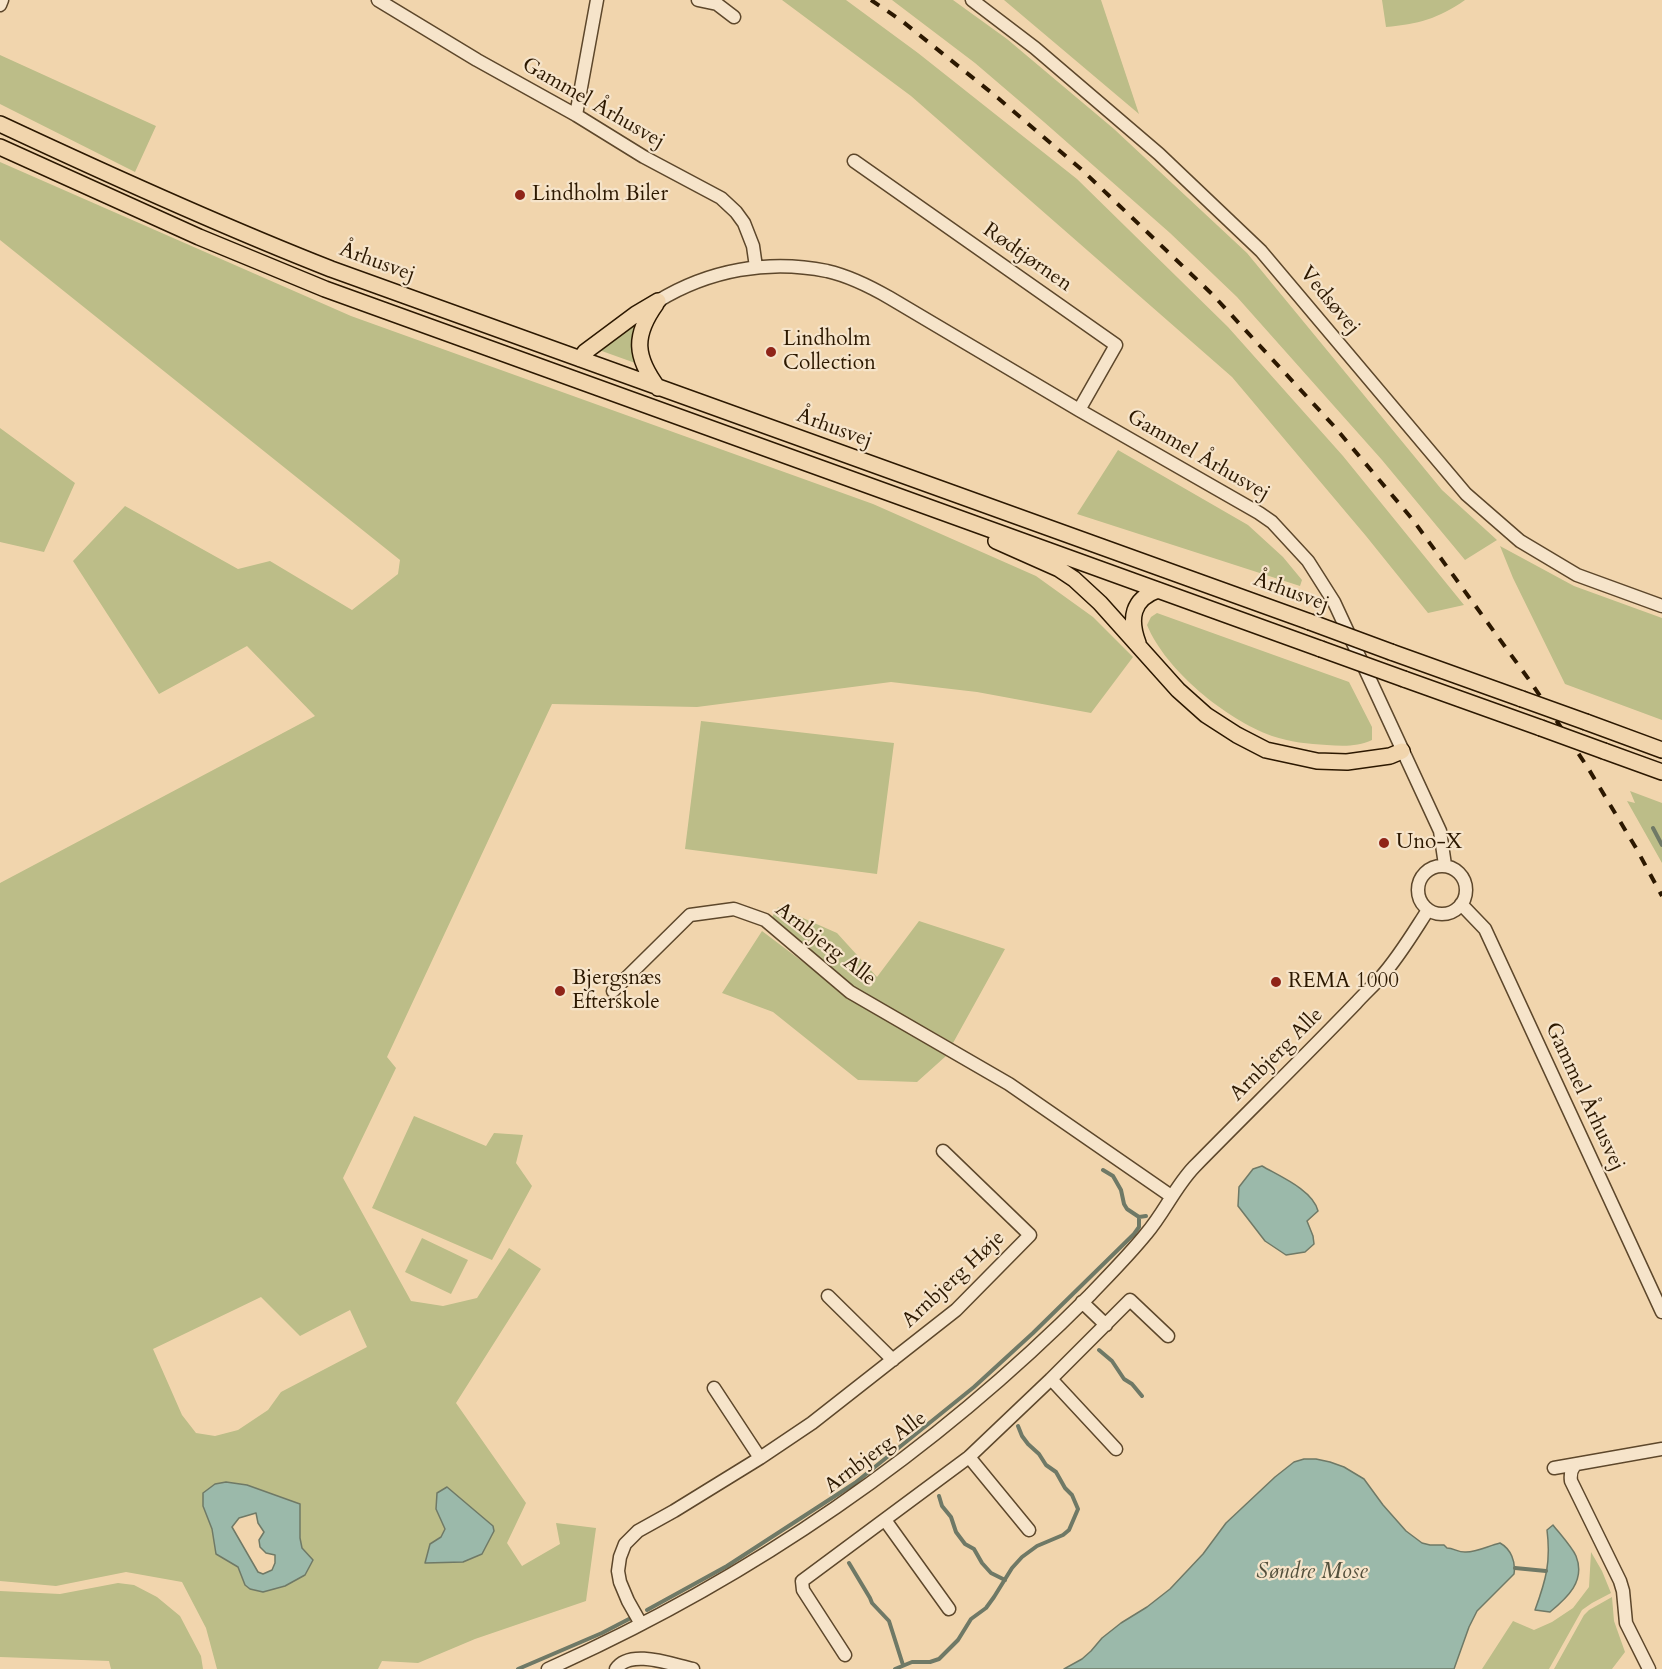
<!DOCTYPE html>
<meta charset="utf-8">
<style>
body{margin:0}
canvas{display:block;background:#f1d5ad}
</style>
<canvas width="1662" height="1669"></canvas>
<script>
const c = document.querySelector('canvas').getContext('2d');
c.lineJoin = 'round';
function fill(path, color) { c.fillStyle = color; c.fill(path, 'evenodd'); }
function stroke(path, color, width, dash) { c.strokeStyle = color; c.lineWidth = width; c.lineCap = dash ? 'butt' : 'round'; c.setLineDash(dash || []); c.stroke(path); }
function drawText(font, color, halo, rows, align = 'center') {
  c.font = font + ' Cardo,serif'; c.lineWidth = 4.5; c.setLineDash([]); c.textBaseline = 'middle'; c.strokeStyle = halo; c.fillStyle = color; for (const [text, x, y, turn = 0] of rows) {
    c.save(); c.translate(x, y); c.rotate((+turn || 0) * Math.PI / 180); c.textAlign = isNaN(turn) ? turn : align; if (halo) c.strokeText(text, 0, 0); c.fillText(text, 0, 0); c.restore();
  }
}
const green = new Path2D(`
 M 782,0 L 846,0 L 918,53 L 1077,179 L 1228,327 L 1343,456 L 1464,605 L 1428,613 L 1366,536 L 1232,377 L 911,96 Z
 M 892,0 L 953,0 L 1007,39 L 1114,129 L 1247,253 L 1442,490 L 1497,540 L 1465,560 L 1382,460 L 1237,297 L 1170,233 L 1044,122 L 975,63 Z
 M 1004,0 L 1101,0 L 1139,114 Z
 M 1382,0 L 1465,0 C 1438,19 1418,24 1386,27 Z
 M 0,55 L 156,126 L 135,172 L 0,104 Z
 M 0,162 L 351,316 L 873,504 L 1036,576 L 1093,617 L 1133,657 L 1091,713 L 977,692 L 891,682 L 697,707 L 552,704 L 387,1057 L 396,1068 L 343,1178 L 411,1301 L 443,1306 L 477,1298 L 509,1248 L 541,1269 L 456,1403 L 526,1503 L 507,1543 L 522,1566 L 560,1544 L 556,1523 L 596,1528 L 586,1601 L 475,1639 L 418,1663 L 382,1661 L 378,1669 L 217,1669 L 206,1628 L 182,1582 L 126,1572 L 56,1586 L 0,1581 L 0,883 L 315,716 L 247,646 L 159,694 L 73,561 L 125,506 L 238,569 L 270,561 L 352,610 L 398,574 L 400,560 L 0,240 ZM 261,1297 L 300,1336 L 350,1310 L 367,1347 L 281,1392 L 268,1410 L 238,1430 L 215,1436 L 196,1433 L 182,1415 L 153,1349 ZM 300,1504 L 300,1538 L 302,1548 L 250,1589 L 245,1585 L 238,1567 L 216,1554 L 212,1529 L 203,1506 ZM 436,1509 L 477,1513 L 493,1526 L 494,1531 L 482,1554 L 463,1562 L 430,1544 L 441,1537 L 445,1529 Z
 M 639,319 L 638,364 L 599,350 Z
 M 0,428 L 75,483 L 44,552 L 0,542 Z
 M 1118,450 L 1248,525 L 1283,557 L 1302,580 L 1300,586 L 1077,514 Z
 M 1500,546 L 1574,586 L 1662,618 L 1662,720 L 1565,684 L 1513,578 Z
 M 1157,613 L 1349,682 L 1372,727 L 1372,740 C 1358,747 1341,746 1327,745 C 1308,744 1290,742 1272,736 C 1226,719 1166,671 1147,625 L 1151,617 Z
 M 701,721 L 894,743 L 877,874 L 685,849 Z
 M 1630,791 L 1662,803 L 1662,863 L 1627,801 L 1635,803 Z
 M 778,907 L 837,933 L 877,977 L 919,921 L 1005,949 L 953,1043 L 854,987 L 772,917 Z
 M 762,931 L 848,996 L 946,1056 L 917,1082 L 858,1080 L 773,1012 L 722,993 Z
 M 414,1116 L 486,1146 L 494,1133 L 523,1135 L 516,1163 L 532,1186 L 492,1260 L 372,1208 Z
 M 422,1238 L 468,1260 L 451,1294 L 405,1272 Z
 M 1591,1552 L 1602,1571 L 1611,1593 L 1592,1603 L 1582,1610 L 1549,1669 L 1482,1669 L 1513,1621 L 1534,1630 L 1552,1622 L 1573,1608 L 1589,1587 Z
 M 118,1583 L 134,1585 L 157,1597 L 180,1616 L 201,1656 L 203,1669 L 111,1669 L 109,1661 L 0,1657 L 0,1591 L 60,1594 Z
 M 1612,1597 L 1614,1621 L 1625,1652 L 1612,1669 L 1554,1669 L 1584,1615 L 1589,1610 Z`);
const water = new Path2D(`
 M 1262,1166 C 1279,1176 1313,1190 1318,1211 L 1307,1221 L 1313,1236 L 1314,1244 L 1305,1252 L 1286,1255 L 1265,1241 L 1238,1206 L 1239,1187 L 1253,1169 Z
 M 1304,1459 L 1316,1459 L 1330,1462 L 1344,1467 L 1364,1479 L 1383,1505 L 1406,1531 L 1422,1543 L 1430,1545 L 1444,1545 L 1447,1548 C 1454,1548 1459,1553 1466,1552 C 1477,1552 1488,1546 1500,1543 C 1511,1549 1516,1562 1514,1574 L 1477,1611 L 1469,1627 L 1454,1669 L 1064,1669 L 1082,1659 L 1091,1651 L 1102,1638 L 1121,1623 L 1147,1607 L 1170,1589 L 1203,1554 L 1226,1523 L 1275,1477 L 1294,1462 Z
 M 226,1482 L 247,1485 L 300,1504 L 300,1538 L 302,1548 L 313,1560 L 305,1575 L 285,1586 L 263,1592 L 250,1589 L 245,1585 L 238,1567 L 216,1554 L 212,1529 L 203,1506 L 203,1493 L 215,1484 ZM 256,1513 L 258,1523 L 264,1532 L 259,1540 L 260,1547 L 266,1553 L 275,1555 L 275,1563 L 272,1570 L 263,1574 L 258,1572 L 232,1527 L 239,1518 Z
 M 447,1487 L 493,1526 L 494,1531 L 482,1554 L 463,1562 L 425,1563 L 430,1544 L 441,1537 L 445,1529 L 436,1509 L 437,1493 Z
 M 1553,1525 C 1560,1534 1572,1547 1576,1556 C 1586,1581 1567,1598 1550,1612 L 1535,1610 C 1546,1580 1551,1562 1547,1530 Z`);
const stream = new Path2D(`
 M 1653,828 L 1662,845
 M 1103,1170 L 1113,1176 L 1121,1190 L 1124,1204 L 1127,1209 L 1139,1217
 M 1099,1350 L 1112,1361 L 1124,1379 L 1132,1384 L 1142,1396
 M 939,1496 L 942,1506 L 951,1517 L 956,1532 L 965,1544 L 974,1549 L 982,1563 L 991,1573 L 1005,1580
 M 849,1563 L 870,1598 L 872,1603 L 889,1621 L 903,1665
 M 1515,1568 L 1546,1571
 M 647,1610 L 727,1566 L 855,1483 L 974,1387 L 1033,1333 L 1134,1234 L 1139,1227 L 1139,1217 L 1146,1216
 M 518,1669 L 602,1633 L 629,1619
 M 895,1669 L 912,1662 L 930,1662 L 939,1659 L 958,1640 L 971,1619 L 986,1608 L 994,1597 L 1012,1568 L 1022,1557 L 1037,1546 L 1063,1535 L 1069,1530 L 1078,1509 L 1072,1495 L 1065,1488 L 1056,1472 L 1046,1465 L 1039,1454 L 1028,1444 L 1022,1436 L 1018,1426`);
const minor = new Path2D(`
 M 378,0 L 477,60 L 576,115 L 644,157 L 721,198 L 736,212 L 744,223 L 753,246 L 756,267
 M 698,0 L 717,4 L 734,17
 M 972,0 L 1035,48 L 1159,154 L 1261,251 L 1466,494 L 1520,541 L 1577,575 L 1662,606
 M 0,5 L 2,0
 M 576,115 L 597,0
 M 854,161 L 1116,345 L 1079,410
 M 658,301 C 709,270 768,259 827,271 C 849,276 871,287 890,298 L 1079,410 L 1259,513 L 1272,522 L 1308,561 L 1334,602 L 1440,831 L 1445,865
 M1418 890a24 24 0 1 1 48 0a24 24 0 1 1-48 0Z
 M 1461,904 L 1485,929 L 1662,1312
 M 613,991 L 690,915 L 734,909 L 765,920 L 850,992 L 1009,1084 L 1171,1196
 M 828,1296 L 893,1360
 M 1082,1302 L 1106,1325
 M 1051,1379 L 1116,1449
 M 714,1388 L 760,1458
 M 969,1457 L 1029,1530
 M 1575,1465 C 1571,1470 1570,1474 1571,1481 L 1620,1581 L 1623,1591 L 1626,1623 L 1649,1669
 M 1554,1468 L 1662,1449
 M 885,1520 L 949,1609
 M 641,1624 L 628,1601 L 620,1582 L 618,1571 L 620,1557 L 625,1544 L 638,1531 L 674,1511 L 760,1458 L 812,1423 L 956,1310 L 1030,1235 L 943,1151
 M 845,1655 L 803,1590 L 802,1581 L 969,1457 L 1051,1379 L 1130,1300 L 1168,1336
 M 548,1669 C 750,1579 934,1452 1090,1295 C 1109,1275 1129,1255 1146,1234 C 1164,1213 1175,1187 1194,1167 C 1248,1112 1303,1058 1356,1003 C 1364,994 1373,986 1381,977 C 1399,957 1413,933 1428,910
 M 616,1669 C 630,1648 673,1665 693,1669`);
const major = new Path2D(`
 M 0,124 C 109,175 219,225 331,269 L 1310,622
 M 0,147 L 199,237 L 325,289 L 1321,649
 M 656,304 C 633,336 635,357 658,388
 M 580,359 L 585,352 L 636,314 L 658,301
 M 996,541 L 1059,569 L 1074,579 L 1100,603 L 1178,690 L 1206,715 L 1237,735 L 1266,750 L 1317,761 L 1347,762 L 1390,756 L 1402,751
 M 1138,643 C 1129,619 1132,599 1158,590
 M 1391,652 L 1522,699
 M 1404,679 L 1541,728
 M 1586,722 L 1662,750
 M 1604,751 L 1662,772`);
const rail = new Path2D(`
 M 871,0 L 902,21 L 998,98 L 1081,169 L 1212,294 L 1333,425 L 1413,520 L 1530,681 L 1588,768 L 1636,848 L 1662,896`);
const majorBridge = new Path2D(`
 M 1310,622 L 1391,652
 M 1321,649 L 1404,679
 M 1522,699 L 1586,722
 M 1541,728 L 1604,751`);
const markers = [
 [520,195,6,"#8f2418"],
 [771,352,6,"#8f2418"],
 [1384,843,6,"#8f2418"],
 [1276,982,6,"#8f2418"],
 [560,991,6,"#8f2418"]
];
const streetNames = [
 ["Gammel Århusvej",593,104,30],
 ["Rødtjørnen",1027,258,35],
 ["Århusvej",377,263,20],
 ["Vedsøvej",1329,301,50],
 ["Århusvej",834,429,20],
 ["Gammel Århusvej",1198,456,30],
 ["Århusvej",1291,593,20],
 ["Arnbjerg Alle",825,945,38],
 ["Arnbjerg Alle",1277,1055,-45],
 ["Gammel Århusvej",1584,1097,65],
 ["Arnbjerg Høje",954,1280,-43],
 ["Arnbjerg Alle",876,1453,-37]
];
const poiNames = [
 ["Lindholm Biler",532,195],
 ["Lindholm",783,340],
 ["Collection",783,364],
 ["Uno-X",1396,843],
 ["Bjergsnæs",572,979],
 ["Efterskole",572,1003],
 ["REMA 1000",1288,982]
];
const waterNames = [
 ["Søndre Mose",1312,1573]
];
fill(green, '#bcbd88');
fill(water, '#9bb9aa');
stroke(water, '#6f7966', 1.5);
stroke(stream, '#6f7966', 4);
stroke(minor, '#5d472b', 15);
stroke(major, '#2c1800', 18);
stroke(minor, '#f6e4ca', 12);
stroke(major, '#f1d5ad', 15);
stroke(rail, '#2c1800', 4, [10, 10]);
stroke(majorBridge, '#2c1800', 18, []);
stroke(majorBridge, '#f1d5ad', 15);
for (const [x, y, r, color] of markers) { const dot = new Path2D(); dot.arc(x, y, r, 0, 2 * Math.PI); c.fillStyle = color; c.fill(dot); stroke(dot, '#f6e4ca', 2); }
drawText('21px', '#2c1800', '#f6e4ca', streetNames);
drawText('21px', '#2c1800', '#f6e4ca', poiNames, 'left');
drawText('italic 22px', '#53503c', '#f6e4ca', waterNames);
</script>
